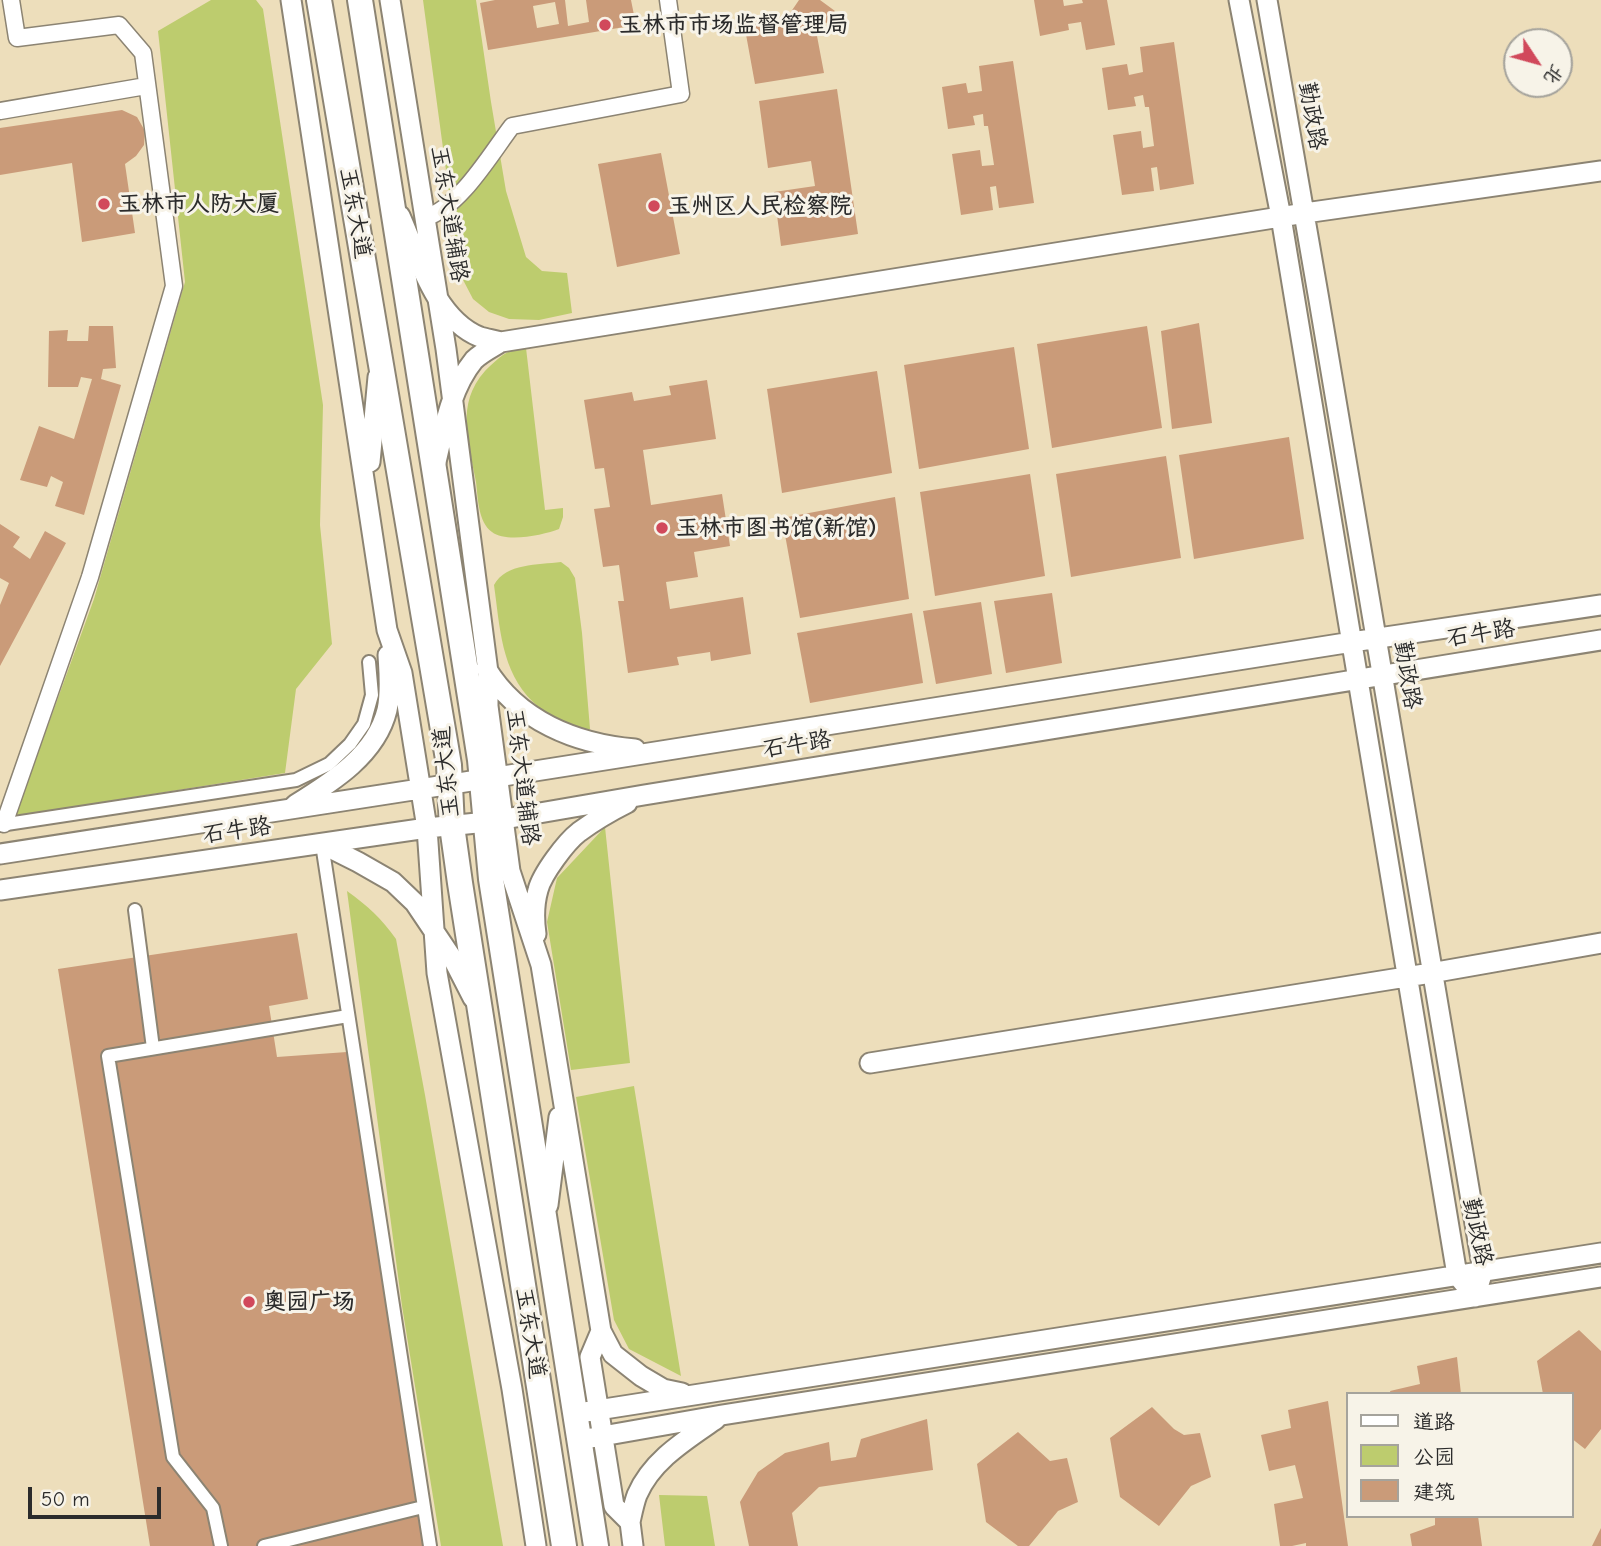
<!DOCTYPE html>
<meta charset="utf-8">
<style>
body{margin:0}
#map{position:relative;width:1601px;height:1546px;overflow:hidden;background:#eddebb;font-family:"Comic Neue","LXGW WenKai TC",sans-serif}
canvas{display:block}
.legend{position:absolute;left:1346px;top:1392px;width:228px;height:126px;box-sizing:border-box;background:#f7f3e8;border:2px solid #a5a39c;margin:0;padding:9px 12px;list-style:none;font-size:21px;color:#2b2b2b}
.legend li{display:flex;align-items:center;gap:14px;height:35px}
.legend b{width:35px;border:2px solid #a5a39c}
.north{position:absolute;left:1503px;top:28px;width:70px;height:70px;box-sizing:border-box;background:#f7f3e8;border:2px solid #a5a39c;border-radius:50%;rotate:126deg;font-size:19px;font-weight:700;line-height:28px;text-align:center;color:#2b2b2b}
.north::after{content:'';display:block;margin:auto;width:24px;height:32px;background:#d1495b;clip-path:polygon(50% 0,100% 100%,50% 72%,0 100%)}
.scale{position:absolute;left:28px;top:1487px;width:133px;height:32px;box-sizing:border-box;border:4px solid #2b2b2b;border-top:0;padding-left:9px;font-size:21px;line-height:24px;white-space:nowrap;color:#2b2b2b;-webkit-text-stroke:5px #f7f3e8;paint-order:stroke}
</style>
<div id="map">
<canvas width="1601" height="1546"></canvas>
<ul class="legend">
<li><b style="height:9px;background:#fff"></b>道路</li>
<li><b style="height:19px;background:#bdcc6e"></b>公园</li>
<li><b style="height:19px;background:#ca9b79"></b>建筑</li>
</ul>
<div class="north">北</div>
<div class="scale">50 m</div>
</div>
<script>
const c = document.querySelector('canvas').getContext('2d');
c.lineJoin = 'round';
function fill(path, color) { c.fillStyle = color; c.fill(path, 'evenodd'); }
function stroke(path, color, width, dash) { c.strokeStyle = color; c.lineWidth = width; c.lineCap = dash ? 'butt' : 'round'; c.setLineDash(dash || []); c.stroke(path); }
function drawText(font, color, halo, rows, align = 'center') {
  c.font = font + ' "Comic Neue","LXGW WenKai TC",sans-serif'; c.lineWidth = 6; c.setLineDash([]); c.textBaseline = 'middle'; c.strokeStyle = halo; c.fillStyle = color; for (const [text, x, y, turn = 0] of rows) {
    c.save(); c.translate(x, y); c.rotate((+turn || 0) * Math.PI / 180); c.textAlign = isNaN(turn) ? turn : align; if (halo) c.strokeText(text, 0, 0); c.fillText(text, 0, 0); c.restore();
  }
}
const green = new Path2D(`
 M 211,0 L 256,0 L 263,9 L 323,405 L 320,525 L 332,644 L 296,689 L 285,773 L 15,816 L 94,599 L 185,282 L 158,31 Z
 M 423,0 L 476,0 L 491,102 L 506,191 L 526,257 L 542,271 L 567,273 L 572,313 L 539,320 L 509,319 L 489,312 L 473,299 L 460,274 Z
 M 526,348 L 545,510 L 563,508 L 563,517 L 559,529 C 544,535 506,543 492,532 C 478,522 478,498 476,482 C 469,443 455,404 485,371 C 492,364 501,355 510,351 C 514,349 521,349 526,348 Z
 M 561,562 L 569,568 L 575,578 L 582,633 L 590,729 C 577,731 571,727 559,722 C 548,717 542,710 533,702 C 501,671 500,627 494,585 C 506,563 538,565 561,562 Z
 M 605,827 L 630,1063 L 571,1070 L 547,922 L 557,878 Z
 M 347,891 C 368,906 381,918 396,939 L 425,1095 L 503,1546 L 441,1546 L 402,1306 Z
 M 634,1086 L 681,1376 L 629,1349 L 614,1320 L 576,1097 Z
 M 659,1495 L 707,1496 L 715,1546 L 665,1546 Z`);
const building = new Path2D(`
 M 495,0 L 565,0 L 568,26 L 589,22 L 586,0 L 631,0 L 636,25 L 488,50 L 480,3 ZM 555,2 L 559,24 L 537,28 L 533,6 Z
 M 799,0 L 820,0 L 835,11 L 817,36 L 824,73 L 755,84 L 743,18 L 768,15 L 768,24 L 782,25 Z
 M 1034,0 L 1063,0 L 1064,6 L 1083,3 L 1082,0 L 1107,0 L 1115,45 L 1086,50 L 1081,22 L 1068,24 L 1069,30 L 1040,36 Z
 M 1174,42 L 1194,184 L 1160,190 L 1157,167 L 1151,168 L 1154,191 L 1122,195 L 1113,135 L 1141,131 L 1143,148 L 1154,146 L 1149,107 L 1145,107 L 1143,95 L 1134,97 L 1136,106 L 1108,110 L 1102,68 L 1127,64 L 1129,75 L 1143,72 L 1140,47 Z
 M 1013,61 L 1034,203 L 999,208 L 996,186 L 990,187 L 993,210 L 961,215 L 952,154 L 980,150 L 982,166 L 994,165 L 988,126 L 984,126 L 983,114 L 973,116 L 975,125 L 948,129 L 942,87 L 966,83 L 968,93 L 982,91 L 979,66 Z
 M 837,89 L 858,234 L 781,246 L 774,192 L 815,186 L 811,161 L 768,168 L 759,101 Z
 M 122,110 L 137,117 L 145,131 L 144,145 L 136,156 L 125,164 L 135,233 L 82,242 L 72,163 L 0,175 L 0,128 Z
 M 661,153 L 680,254 L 617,267 L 598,164 Z
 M 1199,323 L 1212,423 L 1172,429 L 1161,331 Z
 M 89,326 L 113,326 L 116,368 L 103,369 L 101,379 L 121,385 L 84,515 L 55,506 L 63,482 L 51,476 L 47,487 L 20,480 L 39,426 L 74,439 L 92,379 L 81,377 L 78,387 L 48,387 L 49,331 L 68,330 L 67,341 L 88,341 Z
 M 1147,326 L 1162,428 L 1052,448 L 1037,344 Z
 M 1014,347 L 1029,449 L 919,469 L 904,365 Z
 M 877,371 L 892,473 L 782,493 L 767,389 Z
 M 707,380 L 716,439 L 643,450 L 651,505 L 722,494 L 730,546 L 694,552 L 698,577 L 666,582 L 670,609 L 743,597 L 751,654 L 711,661 L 710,652 L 677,657 L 679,665 L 628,673 L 618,601 L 624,601 L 619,565 L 603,567 L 594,509 L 610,507 L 604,468 L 595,469 L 584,400 L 632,392 L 634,401 L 671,395 L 669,386 Z
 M 1289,437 L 1304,539 L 1194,559 L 1179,455 Z
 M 1166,456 L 1181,558 L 1071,577 L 1056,474 Z
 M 1030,474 L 1045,576 L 935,596 L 920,492 Z
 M 895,497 L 909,599 L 800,618 L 782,518 Z
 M 0,524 L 20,537 L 13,547 L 30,559 L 45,531 L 66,543 L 0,666 L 0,605 L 9,583 L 0,578 Z
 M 1052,593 L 1062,663 L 1006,673 L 994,601 Z
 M 981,602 L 992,674 L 936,684 L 923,611 Z
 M 912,613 L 923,683 L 810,703 L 797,633 Z
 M 297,933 L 308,999 L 269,1006 L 277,1057 L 347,1052 L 424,1546 L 150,1546 L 58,969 Z
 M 1579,1330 L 1601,1351 L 1601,1429 L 1585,1449 L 1571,1438 L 1571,1394 L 1543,1394 L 1537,1361 Z
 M 1457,1357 L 1461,1394 L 1391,1394 L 1390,1391 L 1420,1384 L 1417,1366 Z
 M 1328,1401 L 1348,1546 L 1306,1546 L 1306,1543 L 1292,1546 L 1280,1546 L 1274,1504 L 1303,1498 L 1295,1465 L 1269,1471 L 1261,1435 L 1291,1428 L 1288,1410 Z
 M 1152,1407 L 1174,1429 L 1184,1435 L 1200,1433 L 1211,1477 L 1191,1486 L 1159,1526 L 1120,1497 L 1110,1438 Z
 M 927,1419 L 933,1470 L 819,1487 L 792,1513 L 798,1546 L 749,1546 L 740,1502 L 758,1472 L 785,1453 L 829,1442 L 831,1461 L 856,1457 L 861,1439 Z
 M 1018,1432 L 1050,1461 L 1067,1458 L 1078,1502 L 1058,1511 L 1029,1546 L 1018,1546 L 986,1522 L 977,1464 Z
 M 1435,1516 L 1478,1516 L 1482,1546 L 1412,1546 L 1410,1534 L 1435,1525 Z
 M 1601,1528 L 1601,1546 L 1592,1546 Z`);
const pedestrian = new Path2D(`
 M 0,825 L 296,780 L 329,764 L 350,744 L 364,724 L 372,695 L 369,662
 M 322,844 L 430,1546
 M 135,910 L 153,1048
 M 221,1546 L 213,1508 L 173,1457 L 108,1056 L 348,1016
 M 264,1546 L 423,1507`);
const minor = new Path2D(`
 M 0,111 L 146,86
 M 425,218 C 460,207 490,155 512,126 L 681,94 L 668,0
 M 4,824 L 90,577 L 174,286 L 143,53 L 119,25 L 17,38 L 11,0`);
const tertiary = new Path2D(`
 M 291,0 L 387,630 L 402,673 L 427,828 L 437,973 L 512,1389 L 536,1546
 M 390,0 L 446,349 L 488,672 L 488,706 L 510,871 L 541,965 L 601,1331 L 590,1357 L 614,1506 L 630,1522 L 633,1546
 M 1239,0 L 1281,217 L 1457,1275 L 1475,1297
 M 1267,0 C 1342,423 1409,847 1483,1271 L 1475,1297
 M 400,216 C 418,256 435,319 480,337 C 487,339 494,340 501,342 L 1305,213 L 1601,171
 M 370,462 L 378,377
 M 436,462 C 444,428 451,388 474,360 C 481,353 493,347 501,342
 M 486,668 C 518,721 576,744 635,749
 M 295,805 C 332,782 376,755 387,710 C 391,692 389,673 388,655
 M 322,844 L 358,862 L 393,882 L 415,903 L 454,961 L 473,998
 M 0,854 L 497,777 L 1352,642 L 1601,605
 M 0,890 L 427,828 L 487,822 L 644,795 L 1601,640
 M 536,934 C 534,920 534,904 538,890 C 542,874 566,842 579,832 C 594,821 611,811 627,803
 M 870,1063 L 1431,973 L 1601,943
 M 548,1205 L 559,1117
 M 601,1331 L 613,1354 L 641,1376 L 663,1389 L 682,1393
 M 585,1412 L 1601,1253
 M 591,1438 L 722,1415 L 1601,1277
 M 630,1522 C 632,1513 634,1503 637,1495 C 652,1460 686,1440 716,1419`);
const primary = new Path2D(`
 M 319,0 L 449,765 L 452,826 L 460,883 L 564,1546
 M 360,0 L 480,760 L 491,879 L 596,1546`);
const markers = [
 [605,25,7,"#d1495b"],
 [104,204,7,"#d1495b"],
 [654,206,7,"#d1495b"],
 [662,528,7,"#d1495b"],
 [249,1302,7,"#d1495b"]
];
const poiNames = [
 ["玉林市市场监督管理局",619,25],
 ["玉林市人防大厦",118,204],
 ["玉州区人民检察院",668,206],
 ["玉林市图书馆(新馆)",676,528],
 ["奥园广场",263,1302]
];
const streetNames = [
 ["勤政路",1312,116,80],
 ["玉东大道",355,213,80],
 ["玉东大道辅路",449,214,81],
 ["石牛路",1481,634,-9],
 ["勤政路",1407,675,81],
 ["石牛路",797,745,-9],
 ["玉东大道",447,772,-96],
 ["玉东大道辅路",522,777,83],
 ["石牛路",237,831,-8],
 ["勤政路",1477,1232,78],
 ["玉东大道",530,1333,81]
];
fill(green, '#bdcc6e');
fill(building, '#ca9b79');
stroke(pedestrian, '#8c8473', 16);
stroke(minor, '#8c8473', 19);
stroke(tertiary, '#8c8473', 23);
stroke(primary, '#8c8473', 28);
stroke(pedestrian, '#fff', 12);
stroke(minor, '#fff', 16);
stroke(tertiary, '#fff', 19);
stroke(primary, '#fff', 24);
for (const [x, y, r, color] of markers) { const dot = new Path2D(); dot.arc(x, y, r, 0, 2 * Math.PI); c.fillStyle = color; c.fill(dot); stroke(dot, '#f7f3e8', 2.5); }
drawText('bold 23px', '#2b2b2b', '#f7f3e8', poiNames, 'left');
drawText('23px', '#2b2b2b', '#f7f3e8', streetNames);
</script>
